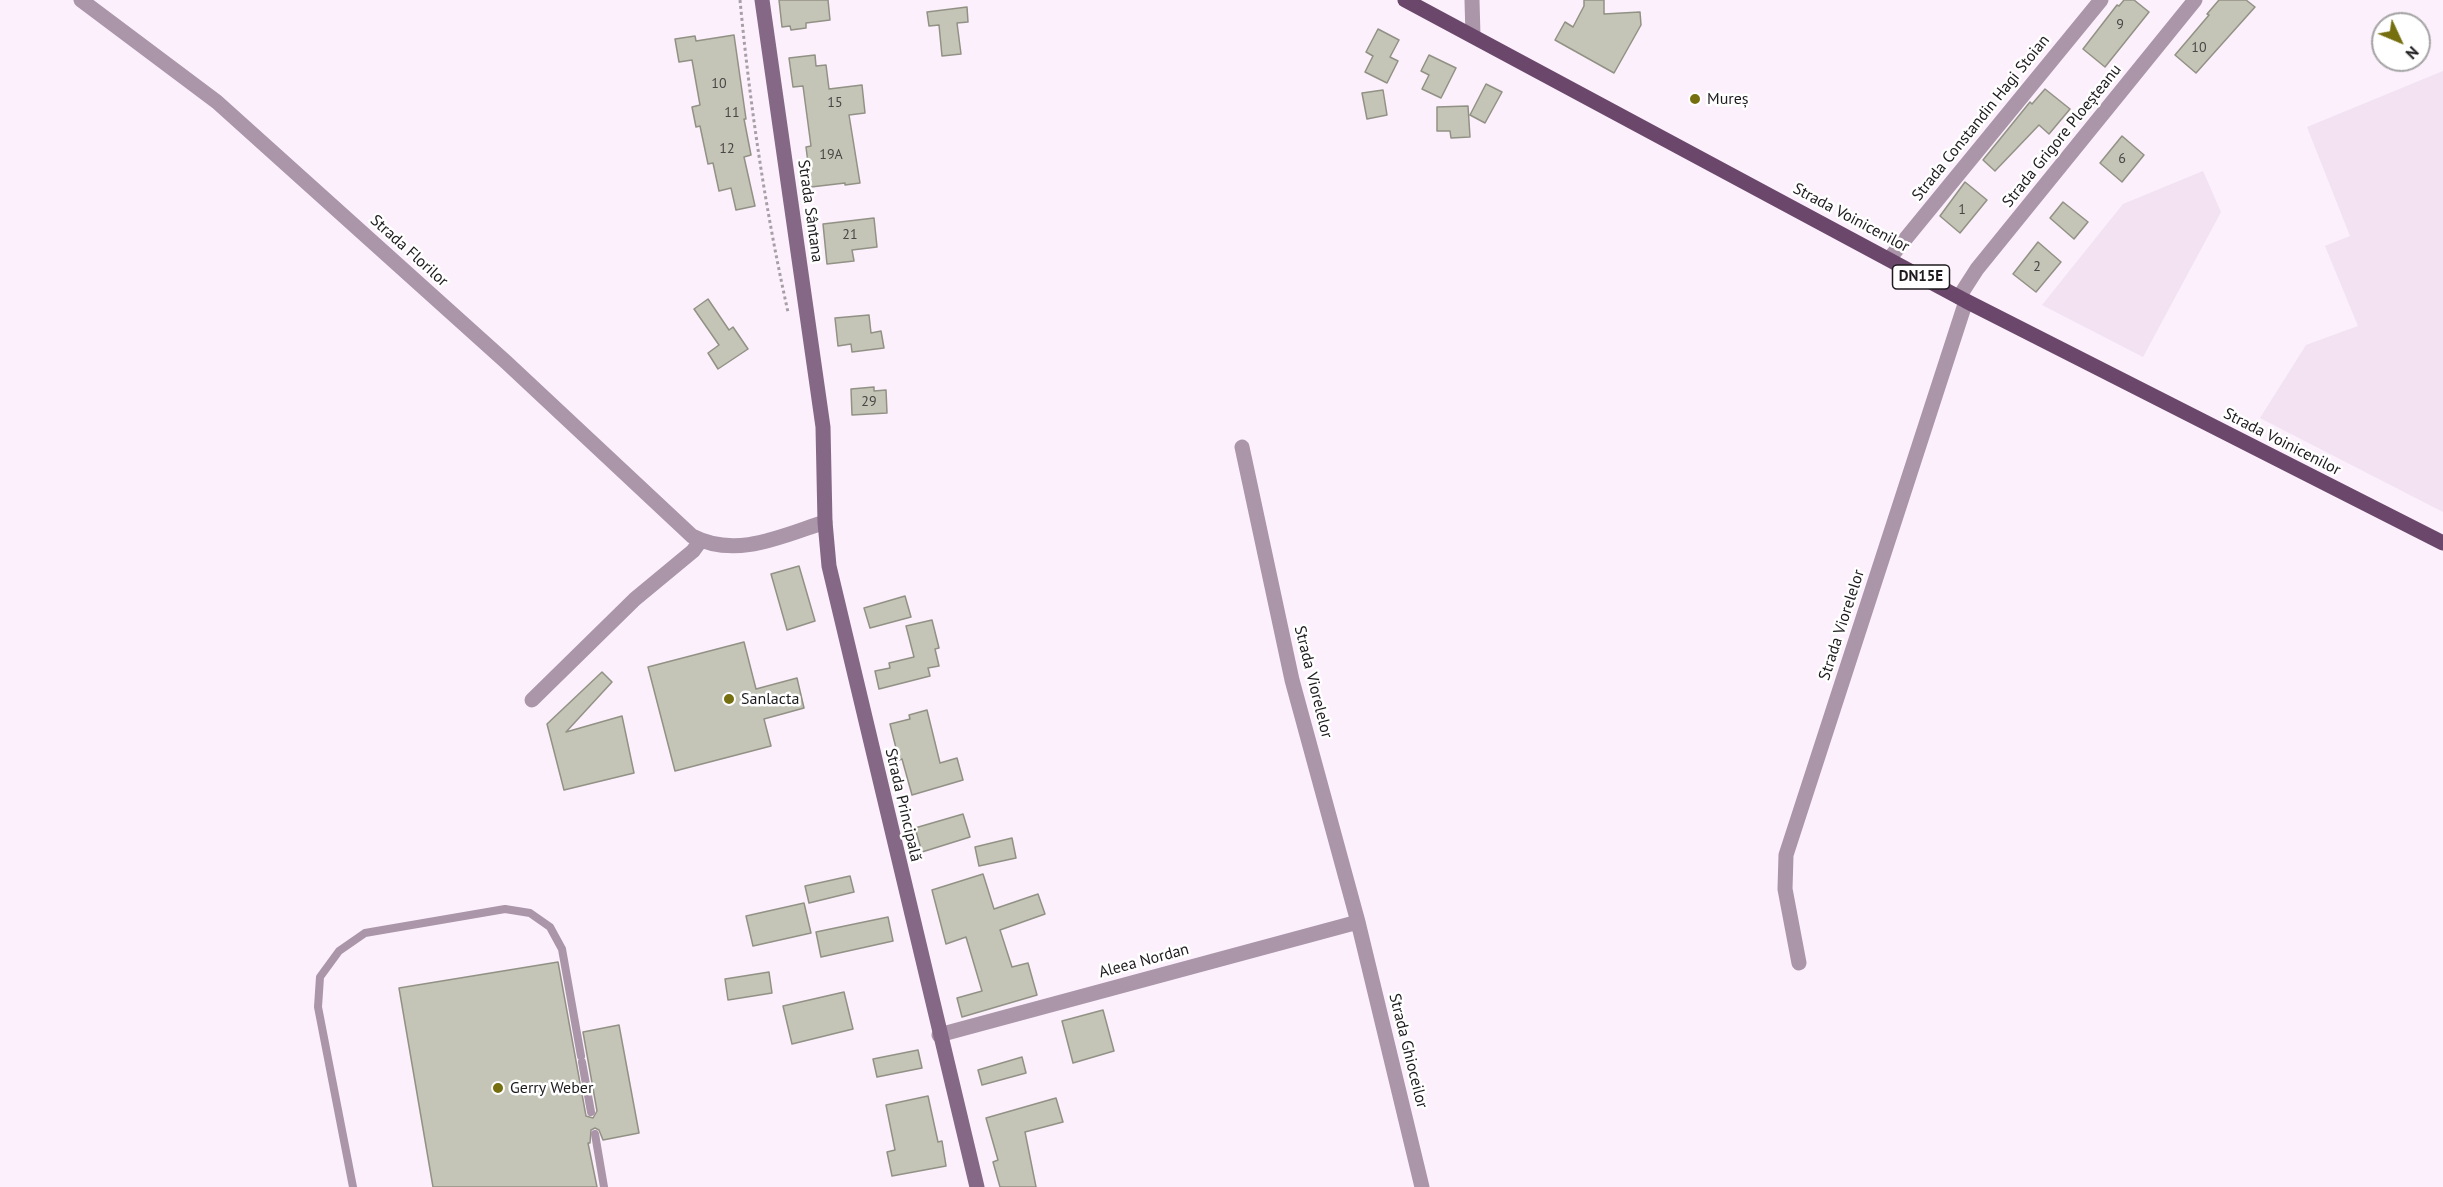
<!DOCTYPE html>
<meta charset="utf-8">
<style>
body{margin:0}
#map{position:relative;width:2443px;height:1187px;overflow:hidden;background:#fbf0fb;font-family:"PT Sans",sans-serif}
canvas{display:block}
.north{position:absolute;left:2371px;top:12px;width:60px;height:60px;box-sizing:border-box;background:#fff;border:2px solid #a5a4a5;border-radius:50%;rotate:134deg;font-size:16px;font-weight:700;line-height:24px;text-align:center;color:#1e1b1e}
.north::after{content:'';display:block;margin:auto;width:21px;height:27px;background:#756f0f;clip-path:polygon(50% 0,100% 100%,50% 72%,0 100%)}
</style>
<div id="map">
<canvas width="2443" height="1187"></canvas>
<div class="north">N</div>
</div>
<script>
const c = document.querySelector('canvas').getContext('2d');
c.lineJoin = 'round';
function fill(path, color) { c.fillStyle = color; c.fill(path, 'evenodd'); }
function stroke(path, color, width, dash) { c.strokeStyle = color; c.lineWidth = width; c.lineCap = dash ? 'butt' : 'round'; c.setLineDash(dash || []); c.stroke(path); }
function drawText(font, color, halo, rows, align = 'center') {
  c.font = font + ' "PT Sans",sans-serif'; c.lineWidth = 5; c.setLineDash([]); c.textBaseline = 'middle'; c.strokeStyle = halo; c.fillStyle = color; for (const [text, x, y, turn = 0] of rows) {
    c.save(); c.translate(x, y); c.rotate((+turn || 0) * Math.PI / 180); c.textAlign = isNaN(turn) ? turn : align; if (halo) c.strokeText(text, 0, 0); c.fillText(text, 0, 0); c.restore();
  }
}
const built = new Path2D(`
 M 2443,71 L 2443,512 L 2260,418 L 2306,345 L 2358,326 L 2325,246 L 2350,236 L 2307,127 Z
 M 2203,171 L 2221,212 L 2143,357 L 2042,305 L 2123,204 Z`);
const building = new Path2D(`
 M 779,0 L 828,0 L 830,20 L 806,23 L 806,28 L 791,30 L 790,26 L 782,27 Z
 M 1584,0 L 1604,0 L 1604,14 L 1640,12 L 1641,25 L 1614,73 L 1555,40 L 1565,22 L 1573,27 L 1584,6 Z
 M 2124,0 L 2134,0 L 2149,12 L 2105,67 L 2083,49 L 2117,5 L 2119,6 Z
 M 2219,0 L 2246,0 L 2255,7 L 2196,73 L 2175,55 L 2209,15 L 2207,14 Z
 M 967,7 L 968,22 L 957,23 L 961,54 L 942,56 L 939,25 L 929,26 L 927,12 Z
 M 1378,29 L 1399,40 L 1390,57 L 1398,61 L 1387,83 L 1365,72 L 1373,56 L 1366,52 Z
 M 734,35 L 746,119 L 744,119 L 751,155 L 744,157 L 755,206 L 736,210 L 731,188 L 719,191 L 713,163 L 708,164 L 700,126 L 696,127 L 692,107 L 700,105 L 692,60 L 679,62 L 675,39 L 695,36 L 696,41 Z
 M 815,55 L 816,66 L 826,65 L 829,89 L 862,85 L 865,113 L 849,115 L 860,183 L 845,185 L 845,183 L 811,187 L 806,147 L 811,146 L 803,86 L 793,87 L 789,58 Z
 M 1429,55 L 1456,68 L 1441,98 L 1422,89 L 1429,75 L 1421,71 Z
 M 1486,84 L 1502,92 L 1485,123 L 1470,115 Z
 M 2045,89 L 2070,109 L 2049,134 L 2039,125 L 1995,171 L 1983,160 L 2030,102 L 2032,104 Z
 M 1383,90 L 1387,115 L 1367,119 L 1362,93 Z
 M 1468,106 L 1470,137 L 1451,138 L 1450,131 L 1437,131 L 1437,107 Z
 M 2122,136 L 2144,155 L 2122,182 L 2100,163 Z
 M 1965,182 L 1987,200 L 1960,233 L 1940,216 Z
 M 2063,202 L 2088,222 L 2074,239 L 2050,218 Z
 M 874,218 L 877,247 L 852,250 L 854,261 L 827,264 L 823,224 Z
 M 2038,242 L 2061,262 L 2036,292 L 2013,274 Z
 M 708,299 L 729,330 L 733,327 L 748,349 L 718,369 L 708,353 L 719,345 L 694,309 Z
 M 869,315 L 871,333 L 881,331 L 884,348 L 852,352 L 851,344 L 838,346 L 835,318 Z
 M 874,387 L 874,391 L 886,390 L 887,413 L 852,415 L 851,389 Z
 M 799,566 L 815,621 L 787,630 L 771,574 Z
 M 905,596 L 911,617 L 870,628 L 864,608 Z
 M 932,620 L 939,648 L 935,649 L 939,666 L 928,668 L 930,676 L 879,689 L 875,671 L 890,668 L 889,663 L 914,657 L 906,626 Z
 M 744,642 L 756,689 L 797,678 L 804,708 L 764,719 L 771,746 L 675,771 L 648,667 Z
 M 602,672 L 612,682 L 566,732 L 622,716 L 634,773 L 564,790 L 547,724 Z
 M 927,710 L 940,763 L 957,758 L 963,780 L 912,795 L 902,759 L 899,760 L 890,724 L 910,719 L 909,715 Z
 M 963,814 L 970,837 L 922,852 L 915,828 Z
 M 1012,838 L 1016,858 L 979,866 L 975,847 Z
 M 983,874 L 994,909 L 1038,894 L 1045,914 L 1000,930 L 1012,967 L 1028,963 L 1037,995 L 962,1017 L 957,998 L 982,991 L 966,937 L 946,944 L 932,890 Z
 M 850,876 L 854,892 L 809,903 L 805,886 Z
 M 804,903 L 811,933 L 753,946 L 746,916 Z
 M 888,917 L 893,941 L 821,957 L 816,932 Z
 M 558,962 L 586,1116 L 593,1118 L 597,1111 L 583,1032 L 619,1025 L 639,1133 L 603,1140 L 599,1130 L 595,1128 L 591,1130 L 590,1143 L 588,1143 L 597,1187 L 433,1187 L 399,988 Z
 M 769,972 L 772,993 L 728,1000 L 725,979 Z
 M 844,992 L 853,1029 L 792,1044 L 783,1006 Z
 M 1103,1010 L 1114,1051 L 1073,1063 L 1062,1021 Z
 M 918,1050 L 922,1068 L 877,1077 L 873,1059 Z
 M 1022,1057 L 1026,1073 L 982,1085 L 978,1070 Z
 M 928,1096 L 938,1142 L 942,1141 L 946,1166 L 892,1176 L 887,1152 L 895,1150 L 886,1105 Z
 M 1056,1098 L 1063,1122 L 1025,1132 L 1036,1187 L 1000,1187 L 993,1162 L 998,1160 L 986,1118 Z`);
const path = new Path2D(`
 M 740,0 C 750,105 765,209 788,312`);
const lane = new Path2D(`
 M 582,1062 L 591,1112
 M 595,1134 L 604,1187
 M 353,1187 L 318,1007 L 320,977 L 339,951 L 365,933 L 505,909 L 530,913 L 550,927 L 562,949 L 581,1056`);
const street = new Path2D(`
 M 81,0 L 217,102 L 506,362 L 692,536 C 736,559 782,536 825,522
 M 1472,0 L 1473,36
 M 1889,259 L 2101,0
 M 1959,297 L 1977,269 L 2195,0
 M 1242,447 L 1292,680 L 1358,922 L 1422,1187
 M 532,700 L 635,599 L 693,551 L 701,540
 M 1799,963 L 1785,889 L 1786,855 L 1966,301
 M 939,1035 L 1358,922`);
const secondary = new Path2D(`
 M 762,0 L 823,427 L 825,522 L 829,566 L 977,1187`);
const primary = new Path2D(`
 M 1405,0 L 1966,301 L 2443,543`);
const markers = [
 [1695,99,6,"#756f0f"],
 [729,699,6,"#756f0f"],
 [498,1088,6,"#756f0f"]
];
const numberNames = [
 ["9",2120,25],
 ["10",2199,48],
 ["10",719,84],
 ["15",835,103],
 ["11",732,113],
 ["12",727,149],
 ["19A",831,155],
 ["6",2122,159],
 ["1",1962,210],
 ["21",850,235],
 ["2",2037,267],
 ["29",869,402]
];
const shields = [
 [1921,277,57]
];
const shieldNames = [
 ["DN15E",1921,277]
];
const poiNames = [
 ["Mureș",1707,99],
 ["Sanlacta",741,699],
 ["Gerry Weber",510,1088]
];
const streetNames = [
 ["Strada Constandin Hagi Stoian",1981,118,-51],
 ["Strada Grigore Ploeșteanu",2062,136,-51],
 ["Strada Sântana",810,211,82],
 ["Strada Voinicenilor",1851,218,28],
 ["Strada Florilor",409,251,42],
 ["Strada Voinicenilor",2282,442,27],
 ["Strada Viorelelor",1842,625,-72],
 ["Strada Viorelelor",1313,682,76],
 ["Strada Principală",903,805,77],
 ["Aleea Nordan",1144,961,-15],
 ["Strada Ghioceilor",1408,1051,76]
];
fill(built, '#f2e2f2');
fill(building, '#c4c4b7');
stroke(building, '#929185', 1.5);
stroke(path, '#a79fa7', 3, [3, 3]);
stroke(lane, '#aa95a9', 8);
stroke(street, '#aa95a9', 15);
stroke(secondary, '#856885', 15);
stroke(primary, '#6b486b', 15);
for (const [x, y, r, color] of markers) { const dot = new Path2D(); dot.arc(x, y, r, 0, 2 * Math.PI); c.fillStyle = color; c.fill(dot); stroke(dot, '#fff', 2); }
drawText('14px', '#484544', null, numberNames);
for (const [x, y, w] of shields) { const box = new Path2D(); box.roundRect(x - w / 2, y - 12, w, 24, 4.5); c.fillStyle = '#fff'; c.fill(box); stroke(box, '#1e1b1e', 1.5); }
drawText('bold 15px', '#1e1b1e', null, shieldNames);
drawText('16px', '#1e1b1e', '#fff', poiNames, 'left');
drawText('16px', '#1e1b1e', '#fff', streetNames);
</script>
